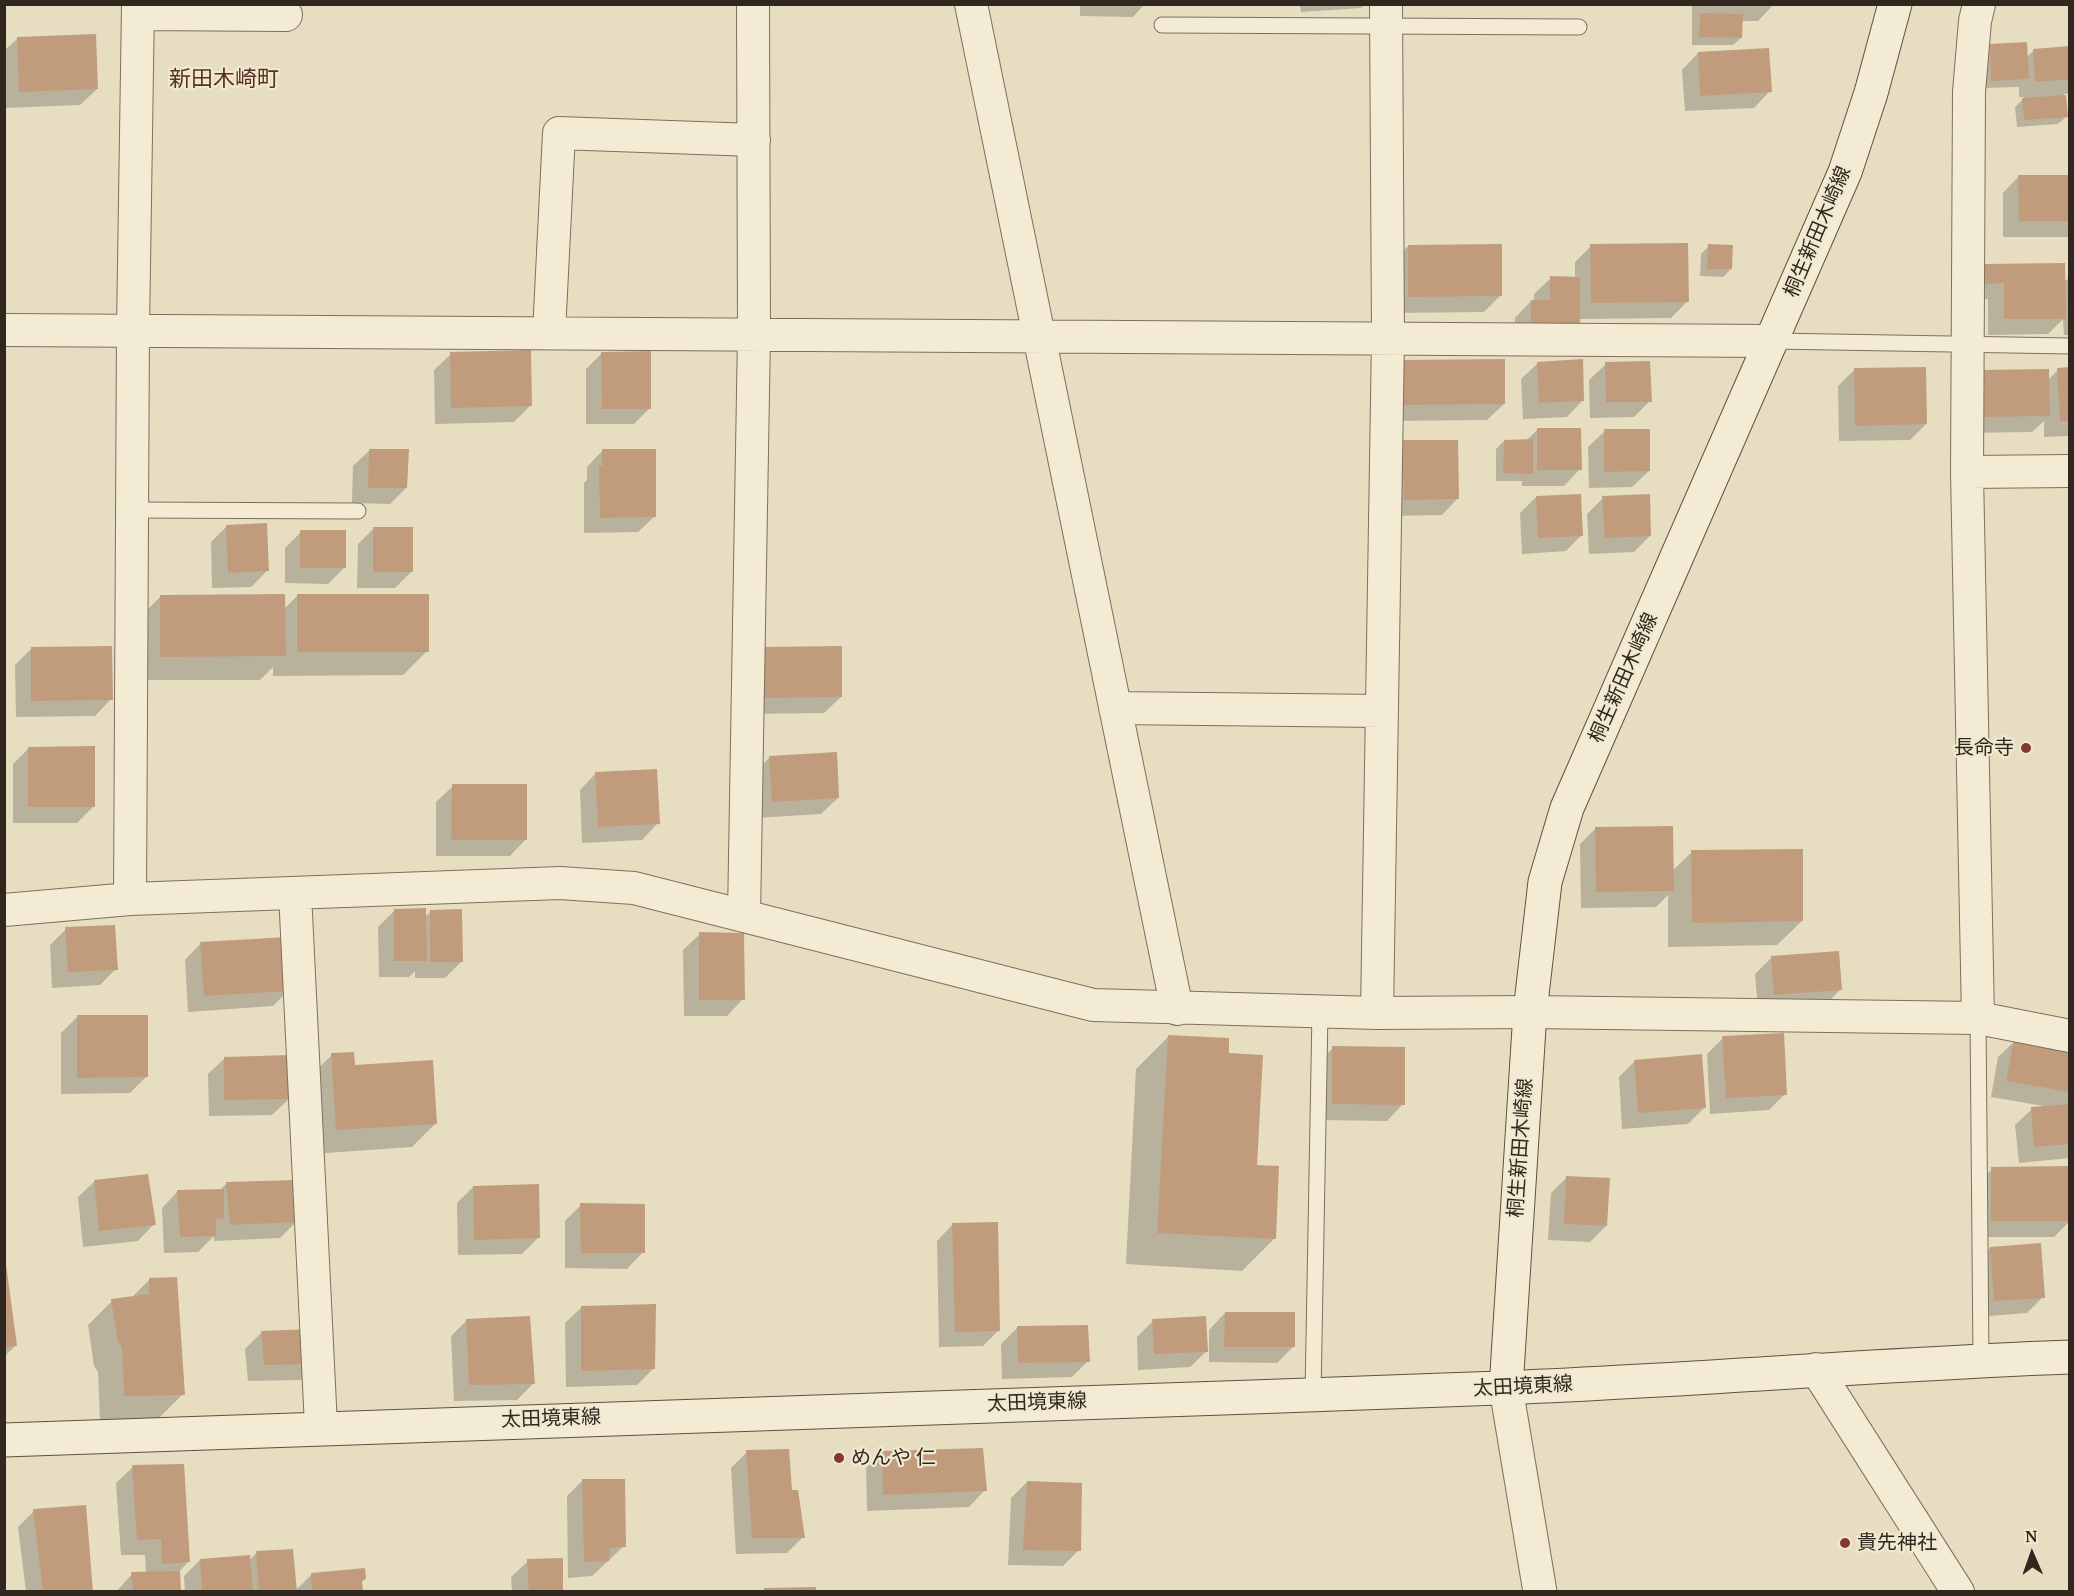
<!DOCTYPE html>
<meta charset="utf-8">
<style>
body{margin:0}
#map{position:relative;width:2074px;height:1596px;overflow:hidden;background:#e7dec2;font-family:"PT Serif",serif}
canvas{display:block}
.frame{position:absolute;inset:0;border:6px solid #30281e;pointer-events:none}
.north{position:absolute;left:2002px;top:1524px;width:60px;height:60px;-webkit-text-stroke:4px #f0e8d0;paint-order:stroke;rotate:358deg;font-size:16px;font-weight:700;line-height:24px;text-align:center;color:#30281e}
.north::after{content:'';display:block;margin:auto;width:21px;height:27px;background:#30281e;clip-path:polygon(50% 0,100% 100%,50% 72%,0 100%)}
</style>
<div id="map">
<canvas width="2074" height="1596"></canvas>
<div class="frame"></div>
<div class="north">N</div>
</div>
<script>
const c = document.querySelector('canvas').getContext('2d');
c.lineJoin = 'round';
function fill(path, color) { c.fillStyle = color; c.fill(path, 'evenodd'); }
function stroke(path, color, width, dash) { c.strokeStyle = color; c.lineWidth = width; c.lineCap = dash ? 'butt' : 'round'; c.setLineDash(dash || []); c.stroke(path); }
function drawText(font, color, halo, rows, align = 'center') {
  c.font = font + ' "PT Serif","Noto Sans JP",serif'; c.lineWidth = 4.5; c.setLineDash([]); c.textBaseline = 'middle'; c.strokeStyle = halo; c.fillStyle = color; for (const [text, x, y, turn = 0] of rows) {
    c.save(); c.translate(x, y); c.rotate((+turn || 0) * Math.PI / 180); c.textAlign = isNaN(turn) ? turn : align; if (halo) c.strokeText(text, 0, 0); c.fillText(text, 0, 0); c.restore();
  }
}
const shadow = new Path2D(`
 M 1080,4 L 1145,4 L 1133,17 L 1080,16 Z
 M 1231,4 L 1273,4 L 1272,5 Z
 M 1300,4 L 1365,4 L 1361,8 L 1301,12 Z
 M 1692,4 L 1774,4 L 1758,21 L 1741,21 L 1741,38 L 1733,45 L 1692,45 Z
 M 18,38 L 97,89 L 80,105 L 4,108 L 4,51 Z
 M 1990,45 L 2027,57 L 2033,51 L 2070,48 L 2070,93 L 2064,94 L 2066,117 L 2058,124 L 2017,127 L 2015,107 L 2025,97 L 2019,97 L 2019,87 L 1984,88 L 1982,53 Z
 M 1698,53 L 1770,91 L 1754,108 L 1685,111 L 1682,70 Z
 M 2019,176 L 2070,176 L 2070,237 L 2003,237 L 2003,193 Z
 M 1408,246 L 1500,296 L 1484,312 L 1392,313 L 1392,263 Z
 M 1591,246 L 1687,302 L 1671,318 L 1579,319 L 1515,343 L 1515,318 L 1531,301 L 1534,301 L 1534,294 L 1551,278 L 1575,278 L 1575,262 Z
 M 1709,246 L 1731,269 L 1723,277 L 1700,276 L 1701,254 Z
 M 1984,266 L 2064,282 L 2070,277 L 2070,335 L 2064,335 L 2063,319 L 2048,334 L 1988,335 L 1988,299 L 1969,299 L 1968,282 Z
 M 602,353 L 650,408 L 634,424 L 586,424 L 586,369 Z
 M 451,354 L 530,406 L 514,422 L 435,424 L 434,370 Z
 M 1538,363 L 1583,400 L 1567,417 L 1523,419 L 1521,379 Z
 M 1606,364 L 1650,401 L 1634,417 L 1590,418 L 1589,380 Z
 M 1855,369 L 1926,424 L 1910,440 L 1839,441 L 1838,386 Z
 M 2070,369 L 2070,436 L 2044,437 L 2044,421 L 2032,432 L 1962,433 L 1962,387 L 2048,380 L 2058,370 Z
 M 1387,378 L 1504,404 L 1487,420 L 1387,421 Z
 M 1537,430 L 1580,469 L 1564,486 L 1522,486 L 1522,481 L 1496,481 L 1496,449 L 1504,441 L 1526,441 Z
 M 1605,431 L 1649,471 L 1632,487 L 1589,488 L 1588,447 Z
 M 1403,442 L 1458,498 L 1442,515 L 1388,516 L 1387,458 Z
 M 370,450 L 406,488 L 390,504 L 352,503 L 353,466 Z
 M 603,450 L 655,516 L 638,532 L 584,533 L 584,483 L 587,480 L 587,467 Z
 M 1536,497 L 1582,535 L 1566,551 L 1522,554 L 1520,513 Z
 M 1603,498 L 1650,536 L 1634,552 L 1589,554 L 1587,514 Z
 M 227,526 L 267,571 L 251,587 L 212,588 L 211,542 Z
 M 374,528 L 411,572 L 395,588 L 357,588 L 358,544 Z
 M 301,532 L 345,567 L 328,584 L 285,583 L 285,548 Z
 M 161,596 L 284,609 L 297,596 L 427,651 L 403,675 L 273,676 L 273,667 L 260,680 L 137,680 L 136,621 Z
 M 31,649 L 111,699 L 95,716 L 16,717 L 15,665 Z
 M 746,664 L 841,697 L 824,713 L 747,714 Z
 M 29,748 L 94,806 L 77,823 L 13,823 L 13,764 Z
 M 769,758 L 838,798 L 821,814 L 756,818 L 753,774 Z
 M 596,773 L 658,823 L 642,840 L 582,843 L 580,790 Z
 M 453,786 L 526,839 L 510,856 L 436,856 L 436,802 Z
 M 1596,828 L 1672,871 L 1692,852 L 1802,921 L 1777,945 L 1668,947 L 1668,895 L 1656,907 L 1581,908 L 1580,844 Z
 M 395,910 L 425,917 L 431,911 L 461,962 L 445,978 L 415,978 L 415,971 L 409,977 L 379,977 L 378,927 Z
 M 66,929 L 116,969 L 100,985 L 52,988 L 50,945 Z
 M 700,934 L 743,999 L 727,1016 L 684,1016 L 683,950 Z
 M 201,943 L 289,990 L 273,1006 L 188,1012 L 185,960 Z
 M 1771,958 L 1840,990 L 1824,1006 L 1758,1010 L 1755,974 Z
 M 77,1017 L 146,1077 L 130,1093 L 61,1094 L 61,1033 Z
 M 1168,1037 L 1227,1054 L 1274,1239 L 1242,1271 L 1126,1264 L 1136,1069 Z
 M 1723,1038 L 1785,1094 L 1769,1110 L 1710,1114 L 1707,1054 Z
 M 2015,1041 L 2070,1050 L 2070,1158 L 2019,1163 L 2015,1125 L 2032,1109 L 2044,1106 L 1991,1097 L 1998,1057 Z
 M 1333,1048 L 1403,1104 L 1387,1121 L 1316,1120 L 1316,1064 Z
 M 332,1055 L 354,1067 L 436,1123 L 412,1147 L 312,1154 L 307,1079 Z
 M 225,1058 L 289,1099 L 272,1115 L 209,1116 L 208,1074 Z
 M 1635,1061 L 1704,1108 L 1688,1124 L 1622,1129 L 1619,1077 Z
 M 1992,1169 L 2070,1221 L 2054,1237 L 1976,1237 L 1976,1185 Z
 M 1567,1177 L 1606,1226 L 1590,1242 L 1548,1240 L 1551,1193 Z
 M 95,1181 L 154,1224 L 138,1241 L 83,1247 L 78,1197 Z
 M 227,1183 L 296,1222 L 280,1238 L 214,1241 L 214,1236 L 198,1252 L 164,1253 L 162,1208 L 178,1191 L 219,1191 Z
 M 473,1187 L 538,1238 L 522,1254 L 458,1255 L 457,1203 Z
 M 581,1205 L 643,1252 L 627,1269 L 565,1268 L 565,1221 Z
 M 953,1224 L 999,1330 L 983,1346 L 939,1347 L 937,1241 Z
 M 1990,1248 L 2043,1297 L 2027,1313 L 1978,1317 L 1974,1264 Z
 M 4,1250 L 16,1345 L 4,1357 Z
 M 150,1279 L 183,1394 L 159,1418 L 100,1420 L 98,1372 L 94,1366 L 88,1325 L 112,1301 L 131,1298 Z
 M 582,1307 L 654,1368 L 637,1385 L 566,1387 L 565,1323 Z
 M 1225,1313 L 1293,1347 L 1277,1363 L 1209,1362 L 1209,1330 Z
 M 467,1320 L 533,1384 L 517,1400 L 454,1401 L 451,1336 Z
 M 1153,1321 L 1206,1349 L 1209,1349 L 1190,1367 L 1138,1370 L 1137,1337 Z
 M 1017,1328 L 1088,1361 L 1072,1377 L 1002,1379 L 1001,1344 Z
 M 261,1333 L 316,1364 L 300,1380 L 248,1381 L 245,1349 Z
 M 747,1452 L 791,1491 L 803,1537 L 787,1553 L 736,1554 L 731,1468 Z
 M 883,1452 L 985,1490 L 969,1507 L 867,1511 L 866,1468 Z
 M 133,1467 L 189,1561 L 179,1572 L 180,1592 L 116,1592 L 132,1574 L 146,1573 L 145,1555 L 121,1555 L 116,1483 Z
 M 583,1480 L 624,1546 L 592,1576 L 568,1578 L 567,1496 Z
 M 1027,1482 L 1079,1550 L 1063,1566 L 1008,1565 L 1011,1498 Z
 M 34,1511 L 92,1592 L 26,1592 L 18,1527 Z
 M 256,1553 L 295,1591 L 311,1575 L 365,1579 L 361,1583 L 361,1592 L 185,1592 L 184,1576 L 200,1560 L 249,1561 Z
 M 528,1561 L 562,1592 L 512,1592 L 511,1577 Z`);
const building = new Path2D(`
 M 1700,13 L 1743,14 L 1742,38 L 1699,37 Z
 M 96,34 L 98,89 L 19,92 L 17,37 Z
 M 2027,42 L 2029,79 L 1991,81 L 1990,44 Z
 M 2070,46 L 2070,79 L 2035,82 L 2033,49 Z
 M 1769,48 L 1772,92 L 1700,96 L 1698,52 Z
 M 2066,95 L 2068,117 L 2024,120 L 2022,98 Z
 M 2018,175 L 2070,175 L 2070,221 L 2019,221 Z
 M 1688,243 L 1689,302 L 1591,303 L 1590,244 Z
 M 1502,244 L 1502,296 L 1408,297 L 1408,245 Z
 M 1708,244 L 1733,245 L 1732,269 L 1707,269 Z
 M 2065,263 L 2066,319 L 2004,319 L 2004,283 L 1984,284 L 1984,264 Z
 M 1550,276 L 1580,277 L 1580,327 L 1531,328 L 1531,300 L 1550,300 Z
 M 531,350 L 532,406 L 451,408 L 450,352 Z
 M 651,351 L 651,409 L 602,409 L 601,352 Z
 M 1505,359 L 1505,404 L 1403,405 L 1403,360 Z
 M 1583,359 L 1584,401 L 1539,403 L 1537,362 Z
 M 1650,361 L 1652,402 L 1606,402 L 1605,362 Z
 M 1926,367 L 1927,424 L 1855,426 L 1854,368 Z
 M 2070,367 L 2070,421 L 2060,421 L 2057,368 Z
 M 2049,369 L 2050,416 L 1978,417 L 1978,370 Z
 M 1537,428 L 1581,428 L 1582,470 L 1537,470 Z
 M 1604,429 L 1650,429 L 1650,471 L 1604,472 Z
 M 1533,439 L 1533,474 L 1503,473 L 1504,440 Z
 M 1402,440 L 1458,440 L 1459,499 L 1404,500 Z
 M 369,449 L 409,449 L 407,488 L 368,488 Z
 M 602,449 L 656,449 L 656,517 L 600,518 L 599,465 L 602,466 Z
 M 1581,494 L 1583,536 L 1538,538 L 1536,496 Z
 M 1650,494 L 1651,536 L 1605,538 L 1602,496 Z
 M 267,523 L 269,571 L 228,573 L 226,525 Z
 M 373,527 L 413,527 L 413,572 L 373,572 Z
 M 300,530 L 346,530 L 346,568 L 300,568 Z
 M 285,594 L 286,656 L 160,657 L 160,595 Z
 M 297,594 L 429,594 L 429,652 L 297,652 Z
 M 112,646 L 113,700 L 31,701 L 31,647 Z
 M 842,646 L 842,697 L 763,698 L 762,647 Z
 M 95,746 L 95,807 L 28,807 L 28,747 Z
 M 837,752 L 839,798 L 772,802 L 769,756 Z
 M 657,769 L 660,824 L 598,827 L 595,772 Z
 M 452,784 L 527,784 L 527,840 L 451,840 Z
 M 1673,826 L 1674,891 L 1596,892 L 1595,827 Z
 M 1803,849 L 1803,921 L 1692,923 L 1691,850 Z
 M 426,908 L 427,961 L 394,961 L 394,909 Z
 M 462,909 L 463,962 L 430,962 L 430,910 Z
 M 115,925 L 118,970 L 68,972 L 65,927 Z
 M 699,932 L 744,933 L 745,1000 L 699,1000 Z
 M 288,937 L 291,991 L 204,996 L 200,942 Z
 M 1839,951 L 1842,990 L 1774,995 L 1771,956 Z
 M 77,1015 L 148,1015 L 148,1077 L 77,1078 Z
 M 1784,1033 L 1787,1095 L 1726,1098 L 1722,1036 Z
 M 1168,1035 L 1229,1038 L 1229,1053 L 1263,1055 L 1257,1165 L 1279,1166 L 1276,1239 L 1157,1233 Z
 M 2014,1039 L 2070,1049 L 2070,1092 L 2006,1081 Z
 M 1332,1046 L 1405,1047 L 1405,1105 L 1332,1104 Z
 M 354,1052 L 355,1065 L 433,1060 L 437,1124 L 336,1130 L 331,1053 Z
 M 1702,1054 L 1706,1108 L 1638,1113 L 1634,1060 Z
 M 290,1055 L 290,1099 L 224,1100 L 224,1057 Z
 M 2070,1104 L 2070,1144 L 2034,1147 L 2031,1107 Z
 M 2070,1166 L 2070,1221 L 1991,1221 L 1991,1167 Z
 M 148,1174 L 156,1225 L 99,1231 L 94,1180 Z
 M 1566,1176 L 1610,1178 L 1607,1226 L 1564,1224 Z
 M 295,1180 L 298,1222 L 230,1225 L 226,1182 Z
 M 539,1184 L 540,1238 L 474,1240 L 473,1186 Z
 M 224,1189 L 224,1218 L 216,1219 L 216,1236 L 180,1237 L 177,1190 Z
 M 580,1203 L 645,1204 L 645,1253 L 581,1253 Z
 M 998,1222 L 1000,1331 L 955,1332 L 952,1223 Z
 M 2041,1243 L 2045,1298 L 1994,1301 L 1990,1247 Z
 M 4,1249 L 17,1346 L 4,1347 Z
 M 177,1277 L 185,1395 L 124,1396 L 122,1347 L 118,1342 L 111,1299 L 149,1294 L 149,1278 Z
 M 656,1304 L 655,1369 L 581,1371 L 581,1306 Z
 M 1225,1312 L 1295,1312 L 1295,1347 L 1224,1347 Z
 M 530,1316 L 535,1384 L 469,1385 L 466,1319 Z
 M 1206,1316 L 1208,1352 L 1154,1354 L 1152,1319 Z
 M 1088,1325 L 1090,1362 L 1018,1363 L 1017,1326 Z
 M 312,1329 L 317,1364 L 264,1365 L 261,1331 Z
 M 983,1448 L 987,1491 L 883,1495 L 882,1451 Z
 M 789,1449 L 792,1490 L 798,1490 L 805,1538 L 752,1538 L 746,1450 Z
 M 184,1464 L 190,1562 L 162,1564 L 161,1539 L 137,1540 L 132,1465 Z
 M 582,1479 L 625,1479 L 626,1547 L 610,1548 L 609,1561 L 584,1562 Z
 M 1027,1481 L 1082,1483 L 1081,1551 L 1023,1550 Z
 M 86,1505 L 93,1592 L 43,1592 L 33,1509 Z
 M 293,1549 L 297,1592 L 259,1592 L 256,1551 Z
 M 250,1555 L 253,1592 L 202,1592 L 200,1559 Z
 M 563,1558 L 563,1592 L 529,1592 L 527,1559 Z
 M 365,1568 L 366,1579 L 362,1581 L 363,1592 L 312,1592 L 311,1573 Z
 M 180,1571 L 181,1592 L 133,1592 L 131,1572 Z
 M 816,1587 L 816,1592 L 764,1592 L 764,1588 Z`);
const service = new Path2D(`
 M 1162,25 L 1579,27
 M 1772,341 L 2070,346
 M 132,510 L 358,511
 M 1978,1018 L 1981,1360
 M 1313,1394 L 1320,1012`);
const minor = new Path2D(`
 M 971,4 L 1177,1009
 M 138,14 L 286,15
 M 4,330 L 1772,341
 M 549,333 L 559,133 L 754,140
 M 1967,472 L 2070,471
 M 1115,708 L 1382,711
 M 295,893 L 321,1426
 M 130,899 L 133,330 L 138,4
 M 4,910 L 130,899 L 560,883 L 634,888 L 1093,1005 L 1377,1013 L 1530,1012 L 1978,1018 L 2070,1036
 M 744,916 L 754,334 L 753,4
 M 1377,1013 L 1388,338 L 1386,4
 M 1978,1018 L 1967,472 L 1969,92 L 1975,21 L 1979,4
 M 1816,1369 L 1958,1592`);
const tertiary = new Path2D(`
 M 1506,1388 L 1540,1592`);
const secondary = new Path2D(`
 M 1506,1388 L 1530,1012 L 1545,882 L 1567,808 L 1845,172 L 1871,93 L 1895,4
 M 4,1440 C 503,1419 1001,1407 1499,1388 C 1689,1381 1879,1364 2070,1357`);
const markers = [
 [2026,748,6,"#853734"],
 [839,1458,6,"#853734"],
 [1845,1543,6,"#853734"]
];
const streetNames = [
 ["桐生新田木崎線",1818,232,-67],
 ["桐生新田木崎線",1624,678,-66],
 ["桐生新田木崎線",1521,1148,-86],
 ["太田境東線",1523,1387,-3],
 ["太田境東線",1037,1403,-2],
 ["太田境東線",551,1419,-2]
];
const poiNames = [
 ["長命寺",2014,748,"right"],
 ["めんや 仁",851,1458],
 ["貴先神社",1857,1543]
];
const quarterNames = [
 ["新田木崎町",224,80]
];
fill(shadow, '#0003');
fill(building, '#c09c7d');
stroke(service, '#7e705c', 17);
stroke(minor, '#7e705c', 34);
stroke(tertiary, '#7e705c', 35);
stroke(secondary, '#60513f', 35);
stroke(service, '#f3ebd4', 15);
stroke(minor, '#f3ebd4', 32);
stroke(tertiary, '#f3ebd4', 33);
stroke(secondary, '#f3ebd4', 33);
for (const [x, y, r, color] of markers) { const dot = new Path2D(); dot.arc(x, y, r, 0, 2 * Math.PI); c.fillStyle = color; c.fill(dot); stroke(dot, '#f0e8d0', 2); }
drawText('20px', '#30281e', '#f0e8d0', streetNames);
drawText('20px', '#30281e', '#f0e8d0', poiNames, 'left');
drawText('22px', '#573123', '#f0e8d0', quarterNames);
</script>
